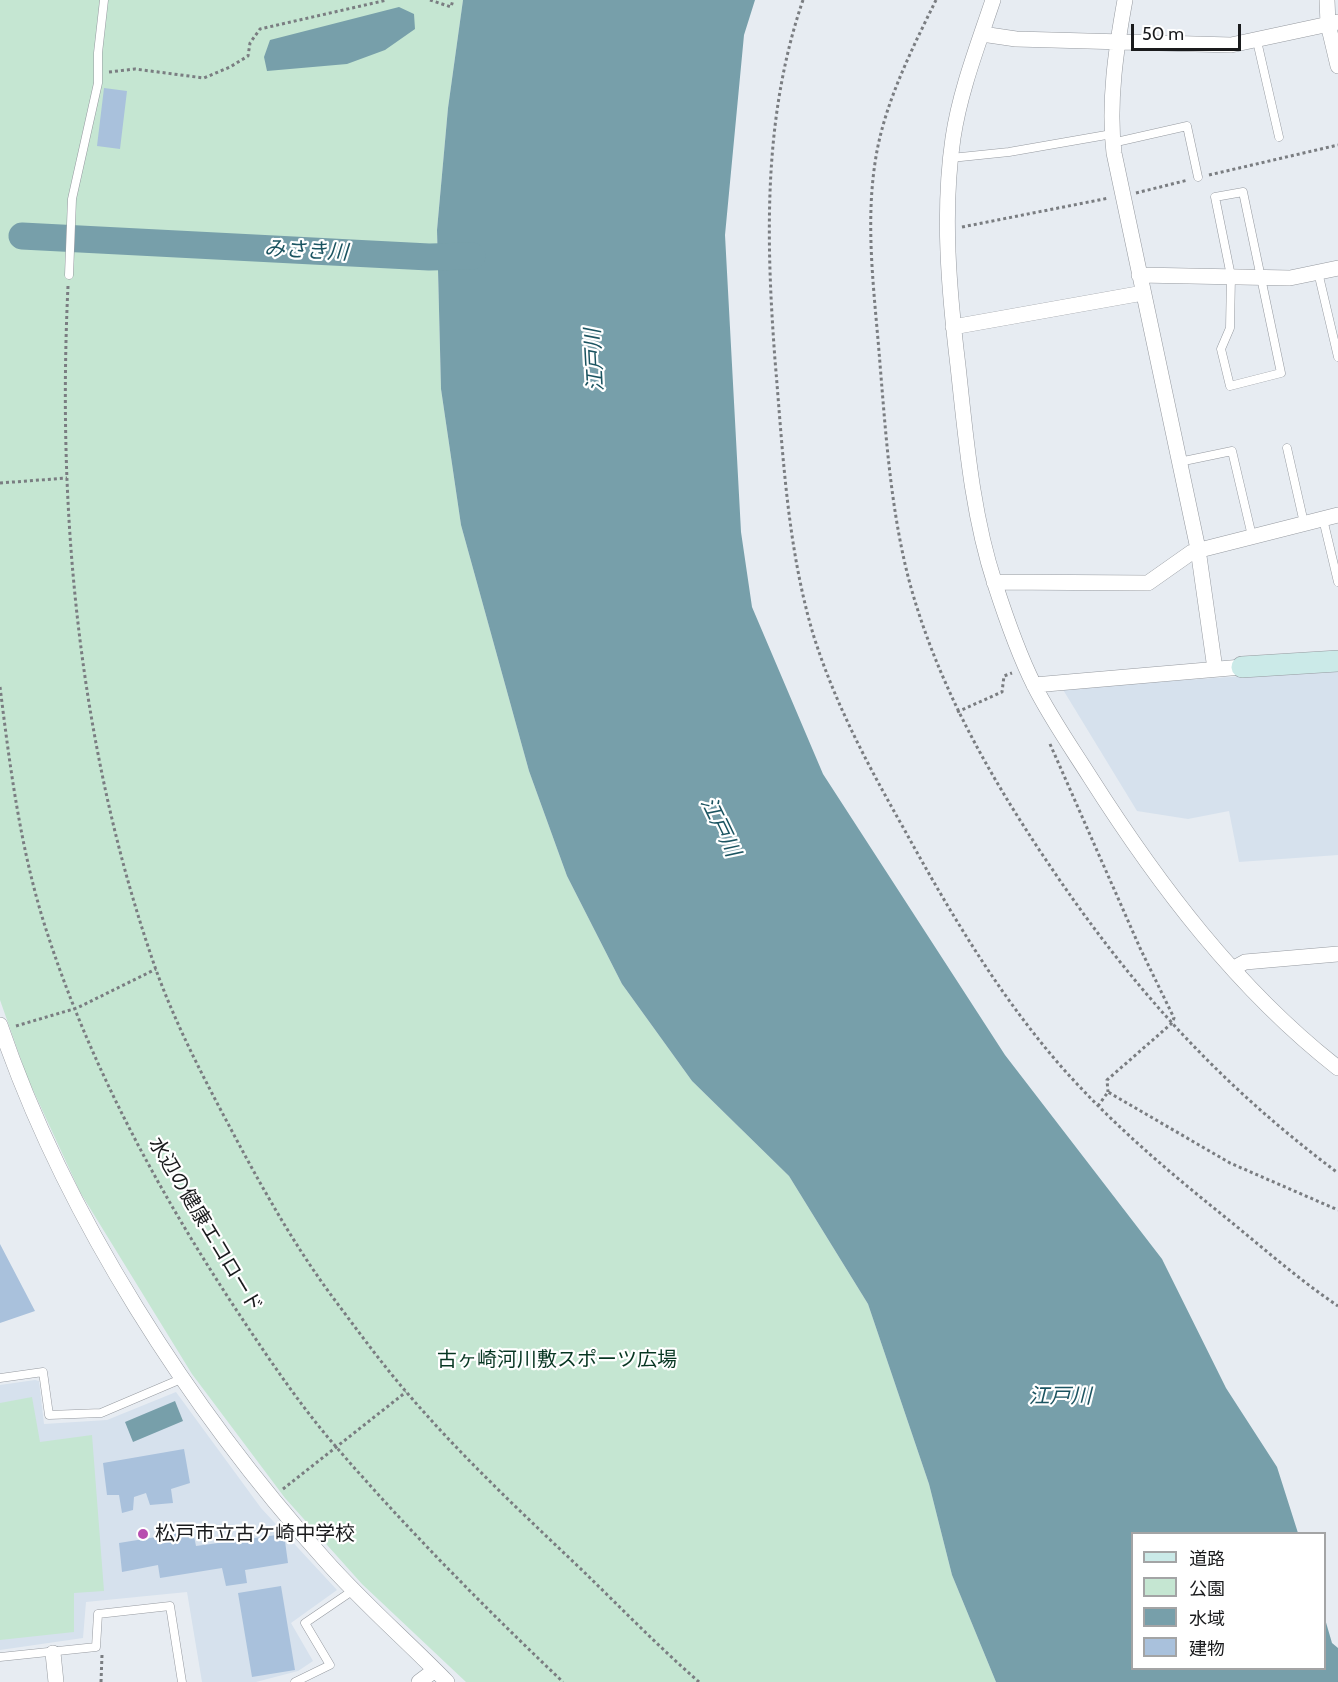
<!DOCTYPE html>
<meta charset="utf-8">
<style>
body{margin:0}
#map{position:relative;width:1338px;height:1682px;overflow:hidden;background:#e7ecf2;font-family:Cabin,"Noto Sans JP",sans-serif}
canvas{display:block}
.legend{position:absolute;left:1131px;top:1532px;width:195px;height:138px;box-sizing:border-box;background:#fff;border:2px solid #a3a4a5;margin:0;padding:8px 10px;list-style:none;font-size:18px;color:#1a1b1d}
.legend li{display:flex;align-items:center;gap:12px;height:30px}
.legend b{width:30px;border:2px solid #a3a4a5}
.scale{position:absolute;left:1131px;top:24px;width:110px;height:27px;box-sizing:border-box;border:3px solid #1a1b1d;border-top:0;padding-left:8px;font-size:18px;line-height:21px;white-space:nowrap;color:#1a1b1d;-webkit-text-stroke:4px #fff;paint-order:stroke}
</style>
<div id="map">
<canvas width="1338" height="1682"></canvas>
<ul class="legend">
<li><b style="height:8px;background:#cbeae8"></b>道路</li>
<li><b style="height:16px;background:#c5e6d2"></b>公園</li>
<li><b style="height:16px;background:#779faa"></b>水域</li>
<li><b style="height:16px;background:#a9c1dc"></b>建物</li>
</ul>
<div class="scale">50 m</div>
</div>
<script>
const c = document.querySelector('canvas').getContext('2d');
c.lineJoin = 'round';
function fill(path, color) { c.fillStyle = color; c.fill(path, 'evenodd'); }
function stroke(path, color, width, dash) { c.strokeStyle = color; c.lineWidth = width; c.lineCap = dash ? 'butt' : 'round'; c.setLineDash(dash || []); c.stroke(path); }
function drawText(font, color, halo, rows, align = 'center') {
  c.font = font + ' Cabin,"Noto Sans JP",sans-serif'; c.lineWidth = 4.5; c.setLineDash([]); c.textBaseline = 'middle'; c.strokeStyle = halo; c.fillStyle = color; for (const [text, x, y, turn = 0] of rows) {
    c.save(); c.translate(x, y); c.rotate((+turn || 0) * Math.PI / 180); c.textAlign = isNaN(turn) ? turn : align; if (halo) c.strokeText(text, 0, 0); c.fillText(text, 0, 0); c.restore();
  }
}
const built = new Path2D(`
 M 1338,670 L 1338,855 L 1239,862 L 1229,811 L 1188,819 L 1137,811 L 1062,688 Z
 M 35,1380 L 39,1381 L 44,1424 L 107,1420 L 176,1392 L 261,1508 L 337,1590 L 291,1623 L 313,1661 L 298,1671 L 256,1682 L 202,1682 L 187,1592 L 86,1602 L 83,1638 L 0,1650 L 0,1385 Z`);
const green = new Path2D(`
 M 0,0 L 463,0 L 448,108 L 437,230 L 441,389 L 461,525 L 529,771 L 567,876 L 622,984 L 692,1081 L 789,1176 L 868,1304 L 929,1484 L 952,1575 L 996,1682 L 466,1682 L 362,1584 L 285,1498 L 192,1374 L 80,1192 L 27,1077 L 0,1000 Z
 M 32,1397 L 40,1442 L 92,1435 L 104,1591 L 74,1593 L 74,1632 L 0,1640 L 0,1403 Z`);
const water = new Path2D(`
 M 463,0 L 755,0 L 744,35 L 725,235 L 741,532 L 752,607 L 823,774 L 1005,1055 L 1162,1259 L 1226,1388 L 1277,1467 L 1298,1533 L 1132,1534 L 1132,1668 L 1324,1668 L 1325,1619 L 1332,1643 L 1338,1648 L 1338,1682 L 996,1682 L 952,1575 L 929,1484 L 868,1304 L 789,1176 L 692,1081 L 622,984 L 567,876 L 529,771 L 461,525 L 441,389 L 437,230 L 448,108 Z
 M 399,7 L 414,14 L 415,29 L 385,50 L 347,64 L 267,71 L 264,57 L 270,40 Z
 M 175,1401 L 183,1421 L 133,1442 L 125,1422 Z`);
const river = new Path2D(`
 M 22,236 L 429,257 L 472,256`);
const building = new Path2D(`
 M 104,88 L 127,91 L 120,149 L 97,146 Z
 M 0,1244 L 35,1311 L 0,1323 Z
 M 184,1449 L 190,1483 L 171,1489 L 173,1503 L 150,1505 L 146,1493 L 134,1497 L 133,1510 L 122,1513 L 119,1495 L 107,1495 L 103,1463 Z
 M 193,1531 L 196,1546 L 284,1534 L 288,1563 L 245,1570 L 247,1583 L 226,1586 L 222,1568 L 160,1578 L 158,1565 L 122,1572 L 119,1543 Z
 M 281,1586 L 295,1670 L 252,1677 L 238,1593 Z`);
const path = new Path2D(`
 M 430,0 L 451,7 L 453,0
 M 803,0 C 763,117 766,239 775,360 C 783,453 787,548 814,637 C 836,706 869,767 904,829 C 948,909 994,987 1053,1057 C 1104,1117 1164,1168 1225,1217 C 1262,1247 1298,1279 1338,1306
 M 936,0 C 911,51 883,106 875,163 C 865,229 875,298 880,364 C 886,437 891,513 910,584 C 937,682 986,770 1042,854 C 1127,982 1215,1081 1338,1173
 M 109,72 L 135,69 L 204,78 L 230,67 L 248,56 L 250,43 L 260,29 L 387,0
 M 1209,175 L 1338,145
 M 1136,193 L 1188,180
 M 962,227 L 1109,198
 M 68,286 C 57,515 79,749 155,967 C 177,1029 210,1090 241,1148 C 269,1200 299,1252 334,1299 C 358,1331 382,1364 408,1394 C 462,1457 523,1514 583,1571 C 621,1608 659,1647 699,1682
 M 0,483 L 67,478
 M 0,687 C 10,767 20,846 44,923 C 88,1063 160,1195 241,1317 C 269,1359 298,1402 331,1441 C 403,1525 482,1605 563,1682
 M 957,712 L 1002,692 L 1004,676 L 1012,673
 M 1050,744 L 1140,948 L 1174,1018 L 1171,1024 L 1107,1080 L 1108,1092
 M 16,1026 L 77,1008 L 156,969
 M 1098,1106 L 1108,1092 L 1230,1163 L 1338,1210
 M 283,1489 L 406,1392
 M 101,1682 L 102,1655`);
const lane = new Path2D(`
 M 1257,41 L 1279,137
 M 1112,143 L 1187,126 L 1198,177
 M 951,158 L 1009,152 L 1112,134
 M 1243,192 L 1281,373 L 1230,386 L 1221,349 L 1230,328 L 1231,276 L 1215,197 Z
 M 1318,272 L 1338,357
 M 69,275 L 72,199 L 98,83 L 98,53 L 104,0
 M 1287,448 L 1304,523
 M 1179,462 L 1232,451 L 1252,536
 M 1323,519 L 1338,582
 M 0,1378 L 43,1372 L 49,1415 L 101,1413 L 181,1379
 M 0,1657 L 96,1647 L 98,1614 L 170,1606 L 182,1682
 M 295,1682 L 330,1665 L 305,1623 L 355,1589`);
const street = new Path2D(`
 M 993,0 C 978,45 960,91 953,138 C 942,213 949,291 958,366 C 966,439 972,514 995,584 C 1006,618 1018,653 1034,685 C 1050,717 1071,747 1090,777 C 1158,884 1237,989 1338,1068
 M 1125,0 C 1116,49 1108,103 1114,153 L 1198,549 L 1215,669
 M 1327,0 L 1328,24 L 1338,66
 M 982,34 L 1016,39 L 1231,45 L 1338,22
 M 1139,275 L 1290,278 L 1338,268
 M 953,327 L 1143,293
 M 994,582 L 1148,583 L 1192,552 L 1338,515
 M 1034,685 L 1242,667
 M 1234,968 L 1245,962 L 1338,954
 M 0,1025 C 65,1216 191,1411 325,1560 C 363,1603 407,1641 447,1682
 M 53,1653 L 56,1682
 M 419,1682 L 435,1670`);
const secondary = new Path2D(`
 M 1242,667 L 1338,661`);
const markers = [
 [143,1534,6,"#b84eb0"]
];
const streetNames = [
 ["水辺の健康エコロード",205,1225,59]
];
const parkNames = [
 ["古ヶ崎河川敷スポーツ広場",557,1360]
];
const poiNames = [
 ["松戸市立古ケ崎中学校",155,1534]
];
const waterNames = [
 ["みさき川",306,251,3],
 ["江戸川",595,360,-93],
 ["江戸川",720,827,64],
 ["江戸川",1060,1397]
];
fill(built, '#d6e1ed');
fill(green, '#c5e6d2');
fill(water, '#779faa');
stroke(river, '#779faa', 27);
fill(building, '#a9c1dc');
stroke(lane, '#969aa0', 9);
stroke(street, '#969aa0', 16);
stroke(secondary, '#969aa0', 22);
stroke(path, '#7a7d81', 3, [3, 3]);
stroke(lane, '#fff', 8);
stroke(street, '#fff', 15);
stroke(secondary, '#cbeae8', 21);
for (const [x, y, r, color] of markers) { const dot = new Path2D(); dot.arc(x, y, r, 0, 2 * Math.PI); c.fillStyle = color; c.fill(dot); stroke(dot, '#fff', 2); }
drawText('20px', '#1a1b1d', '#fff', streetNames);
drawText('20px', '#073622', '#fff', parkNames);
drawText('20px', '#1a1b1d', '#fff', poiNames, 'left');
drawText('italic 21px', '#1b5461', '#fff', waterNames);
</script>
